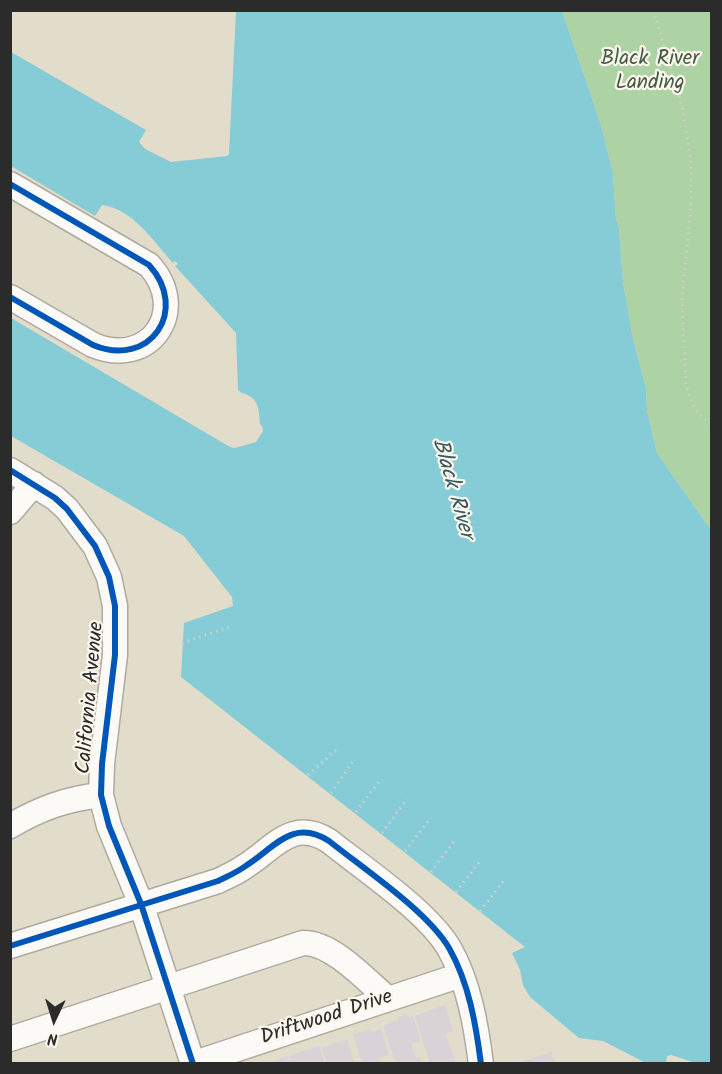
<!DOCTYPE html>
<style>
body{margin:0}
#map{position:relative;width:722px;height:1074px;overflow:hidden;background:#e2dcca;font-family:Kalam,sans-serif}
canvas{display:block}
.frame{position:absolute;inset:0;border:12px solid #2b2b2b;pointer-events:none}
.north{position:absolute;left:24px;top:990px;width:60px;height:60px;-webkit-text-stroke:4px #fbf7ec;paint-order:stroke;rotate:184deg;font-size:16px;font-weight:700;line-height:24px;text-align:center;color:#2b2b2b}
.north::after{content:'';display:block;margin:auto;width:21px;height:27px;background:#2b2b2b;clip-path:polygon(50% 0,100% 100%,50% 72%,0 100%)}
</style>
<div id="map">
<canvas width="722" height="1074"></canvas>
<div class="frame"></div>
<div class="north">N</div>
</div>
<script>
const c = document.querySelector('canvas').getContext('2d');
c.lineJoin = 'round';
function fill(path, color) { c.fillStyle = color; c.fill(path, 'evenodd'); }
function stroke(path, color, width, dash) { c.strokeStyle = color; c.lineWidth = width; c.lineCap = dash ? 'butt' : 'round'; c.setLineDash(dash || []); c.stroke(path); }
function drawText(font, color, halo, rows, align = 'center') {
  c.font = font + ' Kalam,sans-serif'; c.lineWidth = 4.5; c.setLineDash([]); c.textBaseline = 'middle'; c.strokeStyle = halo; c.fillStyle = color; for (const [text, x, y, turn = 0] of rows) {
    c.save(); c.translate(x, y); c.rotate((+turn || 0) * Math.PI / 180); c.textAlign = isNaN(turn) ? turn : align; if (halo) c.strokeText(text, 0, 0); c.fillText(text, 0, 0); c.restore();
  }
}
const green = new Path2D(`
 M 562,11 L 711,11 L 711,530 L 657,453 L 647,410 L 646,388 L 633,339 L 623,282 L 619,228 L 616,219 L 613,173 L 600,122 Z`);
const water = new Path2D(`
 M 236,11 L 562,11 L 600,122 L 613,173 L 616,219 L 619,228 L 623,282 L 633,339 L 646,388 L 647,410 L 657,453 L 711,530 L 711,1063 L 696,1063 L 671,1055 L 667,1056 L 666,1063 L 646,1063 L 603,1041 L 579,1038 L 530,997 L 523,985 L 520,970 L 512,953 L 525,947 L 181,677 L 184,623 L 233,606 L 232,597 L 184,536 L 11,436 L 11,318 L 230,447 L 235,448 L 256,442 L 263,431 L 262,426 L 260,425 C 259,416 260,403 251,397 C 245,393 242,394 238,390 L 236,333 L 175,266 L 178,264 L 175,261 L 173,263 C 153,241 133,209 102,205 L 95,216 L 11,166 L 11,52 L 146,130 L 139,142 L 145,149 L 171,162 L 227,156 L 229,154 Z`);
const building = new Path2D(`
 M 445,1005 L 453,1031 L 445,1034 L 457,1064 L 430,1064 L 415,1016 Z
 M 407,1014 L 408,1017 L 413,1016 L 421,1041 L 411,1044 L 416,1058 L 420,1057 L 422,1064 L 396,1064 L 383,1025 L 399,1020 L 398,1017 Z
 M 370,1029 L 370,1032 L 381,1029 L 389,1055 L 379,1058 L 381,1064 L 362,1064 L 353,1034 Z
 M 347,1039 L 355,1064 L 327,1064 L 322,1048 Z
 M 319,1046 L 325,1064 L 291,1064 L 289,1056 Z
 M 551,1052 L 556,1064 L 518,1064 L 518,1063 Z
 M 288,1056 L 290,1064 L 269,1064 L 269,1063 Z`);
const path = new Path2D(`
 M 653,10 L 682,106 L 691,161 L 691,204 L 682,300 L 686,384 C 690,401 696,415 712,424
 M 712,455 L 712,483
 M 182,643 L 229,627
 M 308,775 L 338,748
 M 331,793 L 354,760
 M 356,812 L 380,780
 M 382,833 L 407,799
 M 405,851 L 430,819
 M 431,872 L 456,839
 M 456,892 L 481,860
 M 480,911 L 505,879`);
const minor = new Path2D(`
 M 10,184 L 149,265 C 190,310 150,369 93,345 L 10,297
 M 10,470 L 55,498 L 67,509 L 95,546 L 109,577 L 115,606 L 115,655 L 102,764 L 101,795 L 109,826 L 141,904 L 193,1064
 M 10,512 L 34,484
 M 10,826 C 41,808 66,799 101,795
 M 10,946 L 218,881 C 228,876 238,872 247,865 C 275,847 293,818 329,841 C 364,869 427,911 449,948 C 469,983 476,1025 481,1064
 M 10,1039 L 303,943 C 332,942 367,981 388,999
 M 192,1064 L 461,975`);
const cycleway = new Path2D(`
 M 10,184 L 149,265 C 190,310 150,369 93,345 L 10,297
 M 10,470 L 55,498 L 67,509 L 95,546 L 109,577 L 115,606 L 115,655 L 102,764 L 101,795 L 109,826 L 141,904 L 193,1064
 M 10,946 L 218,881 C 228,876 238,872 247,865 C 275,847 293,818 329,841 C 364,869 427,911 449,948 C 469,983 476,1025 481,1064`);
const parkNames = [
 ["Black River",650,60],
 ["Landing",650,84]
];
const streetNames = [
 ["California Avenue",92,698,-85],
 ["Driftwood Drive",327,1019,-18]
];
const waterNames = [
 ["Black River",451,489,74]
];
fill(green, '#add2a4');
fill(water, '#86ccd6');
fill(building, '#d9d3d7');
stroke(minor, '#afaa9f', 27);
stroke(path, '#d1cfcb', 3, [1.5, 4.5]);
stroke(minor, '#fbfaf7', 24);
stroke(cycleway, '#0057b8', 6);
drawText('21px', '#455b46', '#fbf7ec', parkNames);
drawText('21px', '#2b2b2b', '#fbf7ec', streetNames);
drawText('italic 22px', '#3a5960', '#fbf7ec', waterNames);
</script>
